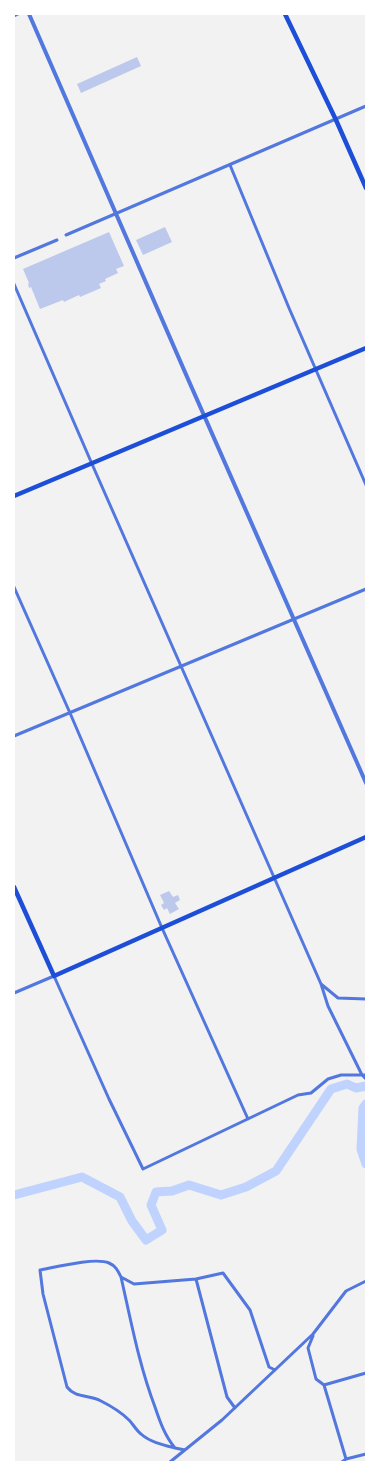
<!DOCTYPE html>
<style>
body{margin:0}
#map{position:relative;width:380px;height:1476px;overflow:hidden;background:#f2f2f2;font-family:"Noto Sans",sans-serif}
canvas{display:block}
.frame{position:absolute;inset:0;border:15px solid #fff;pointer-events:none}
</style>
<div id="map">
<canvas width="380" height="1476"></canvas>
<div class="frame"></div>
</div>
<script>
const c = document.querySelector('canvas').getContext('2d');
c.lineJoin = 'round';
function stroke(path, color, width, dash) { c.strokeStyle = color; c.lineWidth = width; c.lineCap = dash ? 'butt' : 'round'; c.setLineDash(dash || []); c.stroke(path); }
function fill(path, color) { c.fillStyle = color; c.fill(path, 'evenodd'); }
const river = new Path2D(`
 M 366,1104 L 363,1108 L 361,1149 L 366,1164
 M 14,1195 L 82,1177 L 120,1197 L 132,1221 L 146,1240 L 162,1230 L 151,1205 L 156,1192 L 172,1191 L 189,1185 L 221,1195 L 246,1187 L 276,1171 L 331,1089 L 347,1084 L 356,1088 L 366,1086`);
const building = new Path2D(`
 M 137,57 L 141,66 L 81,93 L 77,84 Z
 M 165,227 L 172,242 L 143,255 L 136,240 Z
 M 109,232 L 124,266 L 116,269 L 118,273 L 105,279 L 106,281 L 99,284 L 101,288 L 80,297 L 79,295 L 64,302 L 63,300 L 40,309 L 31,287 L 29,288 L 28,284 L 29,283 L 23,269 Z
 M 169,891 L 173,897 L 178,895 L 180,900 L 175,903 L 179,909 L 170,914 L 167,908 L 164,910 L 161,905 L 164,903 L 160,895 Z`);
const minor = new Path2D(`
 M 14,16 L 18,14
 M 230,165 L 289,308 L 366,485
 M 66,235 L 366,106
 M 14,258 L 57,240
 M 14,284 L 92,464 L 321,984 L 328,1006 L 362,1075 L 366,1079
 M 14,587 L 70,713 L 162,928 L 248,1119
 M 14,736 L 366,589
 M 321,984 L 338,998 L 366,999
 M 14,993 L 54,976 L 109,1099 L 143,1169 L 298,1095 L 311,1093 L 328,1079 L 341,1075 L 366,1075
 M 121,1277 L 134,1284 L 196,1279 L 223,1273 L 250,1310 L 269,1367 L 275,1370
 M 196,1279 L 227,1397 L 235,1408
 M 313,1336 L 308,1348 L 316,1379 L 324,1385 L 366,1373
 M 324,1385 L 346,1459
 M 175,1448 C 163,1445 150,1442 141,1434 C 136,1430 133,1424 129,1420 C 121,1412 111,1406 101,1401 C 89,1394 76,1399 67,1387 L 43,1294 L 40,1270 C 56,1267 95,1257 109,1263 C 116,1266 118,1271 121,1277 C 131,1321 139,1365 155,1407 C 160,1422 165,1436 175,1448 L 185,1450
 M 170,1462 L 222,1420 L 313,1334 L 346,1291 L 366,1281
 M 342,1462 L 346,1459 L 366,1454`);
const tertiary = new Path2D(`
 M 29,14 C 139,271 254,527 366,783`);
const secondary = new Path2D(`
 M 285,14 L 336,120 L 366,188
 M 14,496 L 366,348
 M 14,887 L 54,976 L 366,837`);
stroke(river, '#bfd3fe', 9);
fill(building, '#bdc9ec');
stroke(minor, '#5277de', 3);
stroke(tertiary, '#5277de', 4);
stroke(secondary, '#1d4ed8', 4.5);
</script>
